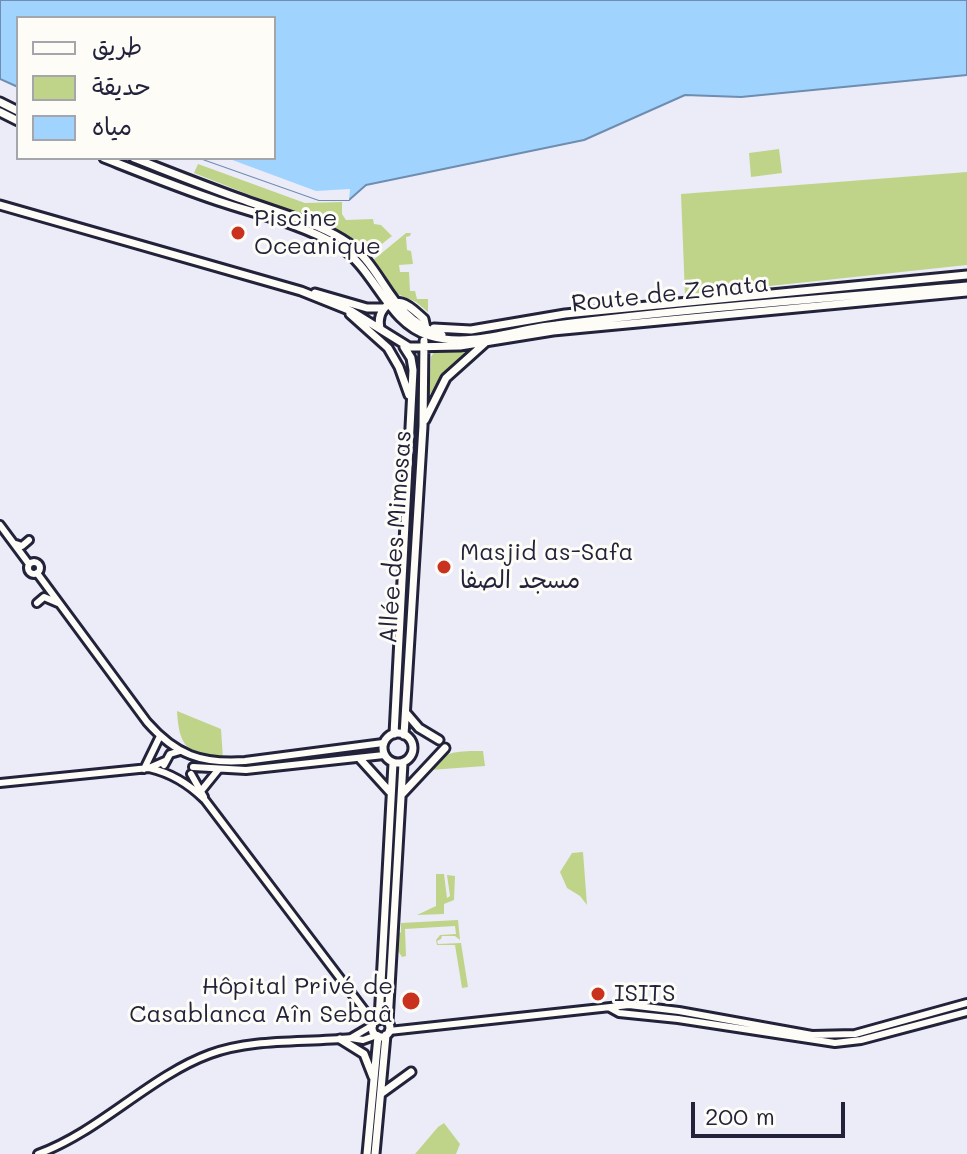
<!DOCTYPE html>
<meta charset="utf-8">
<style>
body{margin:0}
#map{position:relative;width:967px;height:1154px;overflow:hidden;background:#ececf8;font-family:Mali,"Playpen Sans Arabic",sans-serif}
canvas{display:block}
.legend{position:absolute;left:16px;top:16px;width:260px;height:144px;box-sizing:border-box;background:#fdfcf7;border:2px solid #a5a5ac;margin:0;padding:10px 14px;list-style:none;font-size:24px;color:#22223b}
.legend li{display:flex;align-items:center;gap:16px;height:40px}
.legend b{width:40px;border:2px solid #a5a5ac}
.scale{position:absolute;left:691px;top:1102px;width:154px;height:36px;box-sizing:border-box;border:4px solid #22223b;border-top:0;padding-left:10px;font-size:24px;line-height:28px;white-space:nowrap;color:#22223b;-webkit-text-stroke:6px #fdfcf7;paint-order:stroke}
</style>
<div id="map">
<canvas width="967" height="1154"></canvas>
<ul class="legend">
<li><b style="height:10px;background:#fdfcf7"></b>طريق</li>
<li><b style="height:22px;background:#bfd489"></b>حديقة</li>
<li><b style="height:22px;background:#a0d4fe"></b>مياه</li>
</ul>
<div class="scale">200 m</div>
</div>
<script>
const c = document.querySelector('canvas').getContext('2d');
c.lineJoin = 'round';
function fill(path, color) { c.fillStyle = color; c.fill(path, 'evenodd'); }
function stroke(path, color, width, dash) { c.strokeStyle = color; c.lineWidth = width; c.lineCap = dash ? 'butt' : 'round'; c.setLineDash(dash || []); c.stroke(path); }
function drawText(font, color, halo, rows, align = 'center') {
  c.font = font + ' Mali,"Playpen Sans Arabic",sans-serif'; c.lineWidth = 6; c.setLineDash([]); c.textBaseline = 'middle'; c.strokeStyle = halo; c.fillStyle = color; for (const [text, x, y, turn = 0] of rows) {
    c.save(); c.translate(x, y); c.rotate((+turn || 0) * Math.PI / 180); c.textAlign = isNaN(turn) ? turn : align; if (halo) c.strokeText(text, 0, 0); c.fillText(text, 0, 0); c.restore();
  }
}
const green = new Path2D(`
 M 779,149 L 782,173 L 751,177 L 749,153 Z
 M 198,164 L 305,203 L 342,202 L 342,214 L 346,220 L 373,219 L 374,224 L 381,225 L 392,236 L 368,255 L 336,229 L 194,173 Z
 M 967,172 L 967,265 L 685,295 L 681,194 Z
 M 406,233 L 411,233 L 410,236 L 406,237 L 407,250 L 411,251 L 413,264 L 399,265 L 400,272 L 409,272 L 410,291 L 415,291 L 417,299 L 428,299 L 428,312 L 416,302 L 393,292 L 372,261 Z
 M 471,350 L 451,368 L 429,395 L 431,357 L 434,352 Z
 M 177,711 L 221,729 L 223,759 L 218,761 C 186,751 179,746 177,711 Z
 M 483,751 L 485,766 L 430,770 C 440,750 462,751 483,751 Z
 M 583,852 L 587,905 L 580,896 L 567,888 L 560,872 L 572,853 Z
 M 436,874 L 444,874 L 447,898 L 450,896 L 447,875 L 455,876 L 454,900 L 444,904 L 444,914 L 417,915 L 436,906 Z
 M 458,920 L 460,940 L 455,936 L 442,936 L 441,939 L 437,941 L 438,944 L 461,943 L 468,987 L 462,988 L 455,945 L 437,945 L 436,940 L 440,935 L 456,934 L 455,926 L 405,929 L 406,956 L 402,957 L 397,949 L 396,936 L 401,932 L 401,923 Z
 M 444,1123 L 460,1144 L 456,1154 L 415,1154 L 438,1127 Z`);
const water = new Path2D(`
 M 0,0 L 967,0 L 967,75 L 741,97 L 685,95 L 584,140 L 366,185 L 349,200 L 319,200 L 200,158 L 274,158 L 274,18 L 18,18 L 18,87 L 0,79 Z`);
const pier = new Path2D(`
 M 200,158 L 227,158 L 316,191 L 350,189 L 349,200 L 319,200 Z`);
const minor = new Path2D(`
 M 0,525 L 29,564
 M 16,544 L 22,546 L 29,540
 M28 568a6 6 0 1 1 12 0a6 6 0 1 1-12 0Z
 M 37,573 L 147,722 C 176,755 201,764 245,761 L 383,743
 M 37,603 L 44,597 L 58,603
 M 164,765 L 170,754 L 180,751
 M 193,767 L 246,770 L 384,755
 M 149,768 C 171,773 189,784 205,800 L 374,1023
 M 144,769 L 160,736
 M 191,774 L 204,797
 M 0,783 L 149,768 L 165,761
 M 201,791 L 218,770
 M 610,1008 L 619,1013 L 678,1019 L 835,1043 L 861,1040 L 967,1012
 M 389,1031 L 629,1005 L 679,1011 L 812,1035 L 855,1034 L 967,1003
 M 351,1038 L 373,1025
 M 38,1154 C 99,1132 150,1076 210,1054 C 254,1038 305,1043 351,1038 L 363,1040 L 377,1035`);
const major = new Path2D(`
 M 0,102 L 18,111
 M 0,112 L 18,121
 M 104,158 C 142,173 179,188 218,201 C 257,214 301,224 337,245 C 376,268 386,323 430,336 C 470,348 516,329 556,325 C 693,308 830,298 967,286
 M 134,158 C 170,172 207,187 244,200 C 276,212 312,221 342,239 C 386,265 385,317 442,335
 M 0,205 L 301,291 L 351,311 L 409,347 L 460,346 L 553,331 L 967,292
 M 315,293 L 367,308 L 384,308
 M 350,314 L 388,348 L 399,367 L 409,395
 M 380,328 C 377,315 385,299 402,303 C 410,305 418,314 424,319 L 427,333
 M 434,328 L 471,330 L 565,314 L 967,275
 M 425,420 L 446,378 L 485,343
 M 407,714 L 419,728 L 439,740
 M383 748a15 15 0 1 1 30 0a15 15 0 1 1-30 0Z
 M 394,734 L 413,370 L 411,358 L 404,347
 M 404,735 L 423,426 L 424,341
 M 361,760 L 390,792
 M 402,794 L 445,748
 M372 1028a9 9 0 1 1 18 0a9 9 0 1 1-18 0Z
 M 379,1020 L 393,763
 M 388,1022 L 403,763
 M 340,1039 L 364,1054 L 373,1077
 M 382,1093 L 411,1072
 M 367,1154 L 378,1036
 M 375,1154 L 386,1035`);
const markers = [
 [238,233,8,"#c8321e"],
 [444,567,8,"#c8321e"],
 [598,994,8,"#c8321e"],
 [411,1001,10,"#c8321e"]
];
const poiNames = [
 ["Piscine",254,219],
 ["Oceanique",254,247],
 ["Masjid as-Safa",460,553],
 ["مسجد الصفا",460,581],
 ["Hôpital Privé de",393,987,"right"],
 ["Casablanca Aîn Sebaâ",393,1015,"right"],
 ["ISITS",614,994]
];
const streetNames = [
 ["Route de Zenata",670,294,-6],
 ["Allée des Mimosas",396,537,-86]
];
fill(green, '#bfd489');
fill(water, '#a0d4fe');
stroke(water, '#6e8db0', 2);
fill(pier, '#ececf8');
stroke(minor, '#22223b', 12);
stroke(major, '#22223b', 13);
stroke(minor, '#fdfcf7', 6);
stroke(major, '#fdfcf7', 7);
for (const [x, y, r, color] of markers) { const dot = new Path2D(); dot.arc(x, y, r, 0, 2 * Math.PI); c.fillStyle = color; c.fill(dot); stroke(dot, '#fdfcf7', 3); }
drawText('24px', '#22223b', '#fdfcf7', poiNames, 'left');
drawText('24px', '#22223b', '#fdfcf7', streetNames);
</script>
